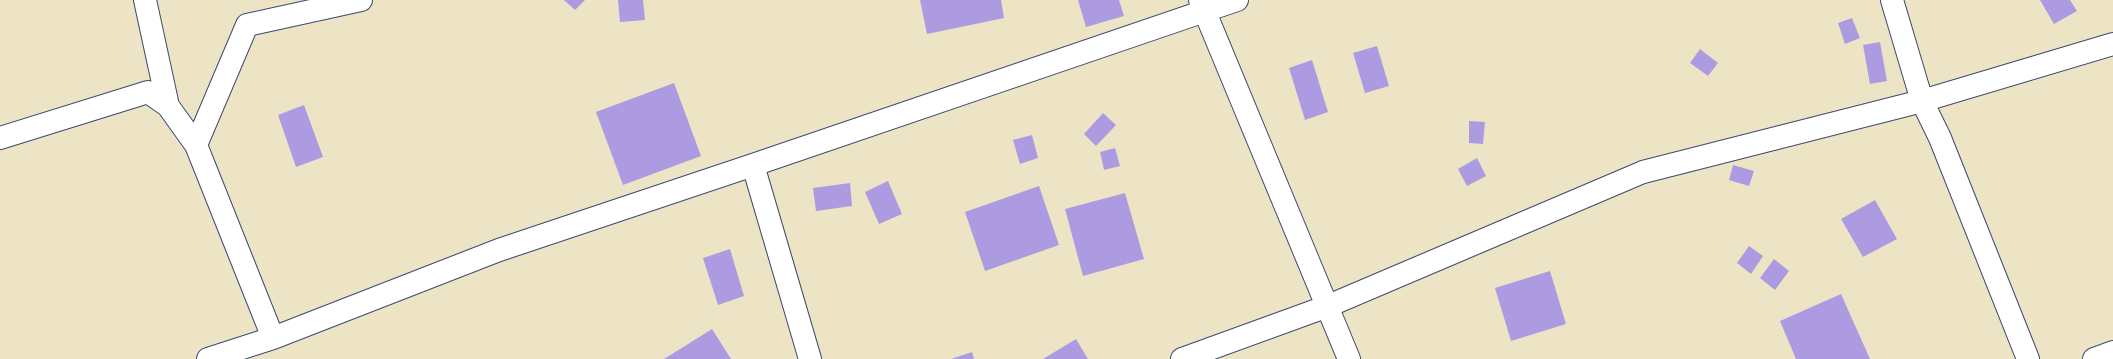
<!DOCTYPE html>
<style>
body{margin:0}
canvas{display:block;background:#ede4c5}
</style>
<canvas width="2113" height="359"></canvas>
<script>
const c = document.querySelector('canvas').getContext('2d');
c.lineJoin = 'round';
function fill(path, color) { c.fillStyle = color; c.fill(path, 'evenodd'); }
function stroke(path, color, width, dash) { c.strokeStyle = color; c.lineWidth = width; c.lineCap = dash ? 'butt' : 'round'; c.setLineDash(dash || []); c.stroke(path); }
const building = new Path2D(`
 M 564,0 L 585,0 L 575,10 Z
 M 618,0 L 643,0 L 645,20 L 620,22 Z
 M 920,0 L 1001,0 L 1004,18 L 927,34 Z
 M 1078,0 L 1119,0 L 1124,16 L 1086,27 Z
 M 2040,0 L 2070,0 L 2077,11 L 2054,24 Z
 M 1852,18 L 1860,38 L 1845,44 L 1838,23 Z
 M 1880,42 L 1887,81 L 1870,84 L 1863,45 Z
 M 1377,46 L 1389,86 L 1365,93 L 1353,53 Z
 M 1700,49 L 1718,63 L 1708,76 L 1690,63 Z
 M 1312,60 L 1328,112 L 1305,120 L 1289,68 Z
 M 674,83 L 701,156 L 623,185 L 596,112 Z
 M 304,105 L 323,157 L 296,167 L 278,115 Z
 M 1103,113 L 1116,125 L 1096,146 L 1084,134 Z
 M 1469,121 L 1485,122 L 1483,144 L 1469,143 Z
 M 1032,135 L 1038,158 L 1020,164 L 1013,140 Z
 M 1115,148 L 1120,166 L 1104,170 L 1100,152 Z
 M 1477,158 L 1486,176 L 1467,186 L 1458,169 Z
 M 1733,165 L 1754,171 L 1749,186 L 1729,180 Z
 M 888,181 L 902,214 L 879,224 L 865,192 Z
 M 850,183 L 852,206 L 816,211 L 813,188 Z
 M 1039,186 L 1059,245 L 985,271 L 965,212 Z
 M 1125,193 L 1144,259 L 1083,276 L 1065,209 Z
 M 1875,200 L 1897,239 L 1863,257 L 1841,219 Z
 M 1749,246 L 1763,256 L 1751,274 L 1737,263 Z
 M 730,249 L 744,296 L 718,305 L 703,258 Z
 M 1774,259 L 1789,271 L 1775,290 L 1760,278 Z
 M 1550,271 L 1566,324 L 1511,341 L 1495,288 Z
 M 1841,294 L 1870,359 L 1796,359 L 1780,321 Z
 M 712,329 L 731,359 L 664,359 Z
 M 1076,339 L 1088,359 L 1043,359 Z
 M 972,352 L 974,359 L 951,359 Z`);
const minor = new Path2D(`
 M 145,0 L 168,106
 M 1200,0 L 1349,359
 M 1892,0 L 1922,101 L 1940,138 L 2028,359
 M 0,138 L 148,92 L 168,106 L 196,145 L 273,338
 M 196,145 L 247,25 L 361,0
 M 753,165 L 810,359
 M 208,359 L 273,338 L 499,250 L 753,165 L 1237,0
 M 1182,359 L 1328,306 L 1643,172 L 1922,101 L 2113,44
 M 2094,359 L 2113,352`);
fill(building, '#ad9be2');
stroke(minor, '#3a4a6d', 24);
stroke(minor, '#fff', 22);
</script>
